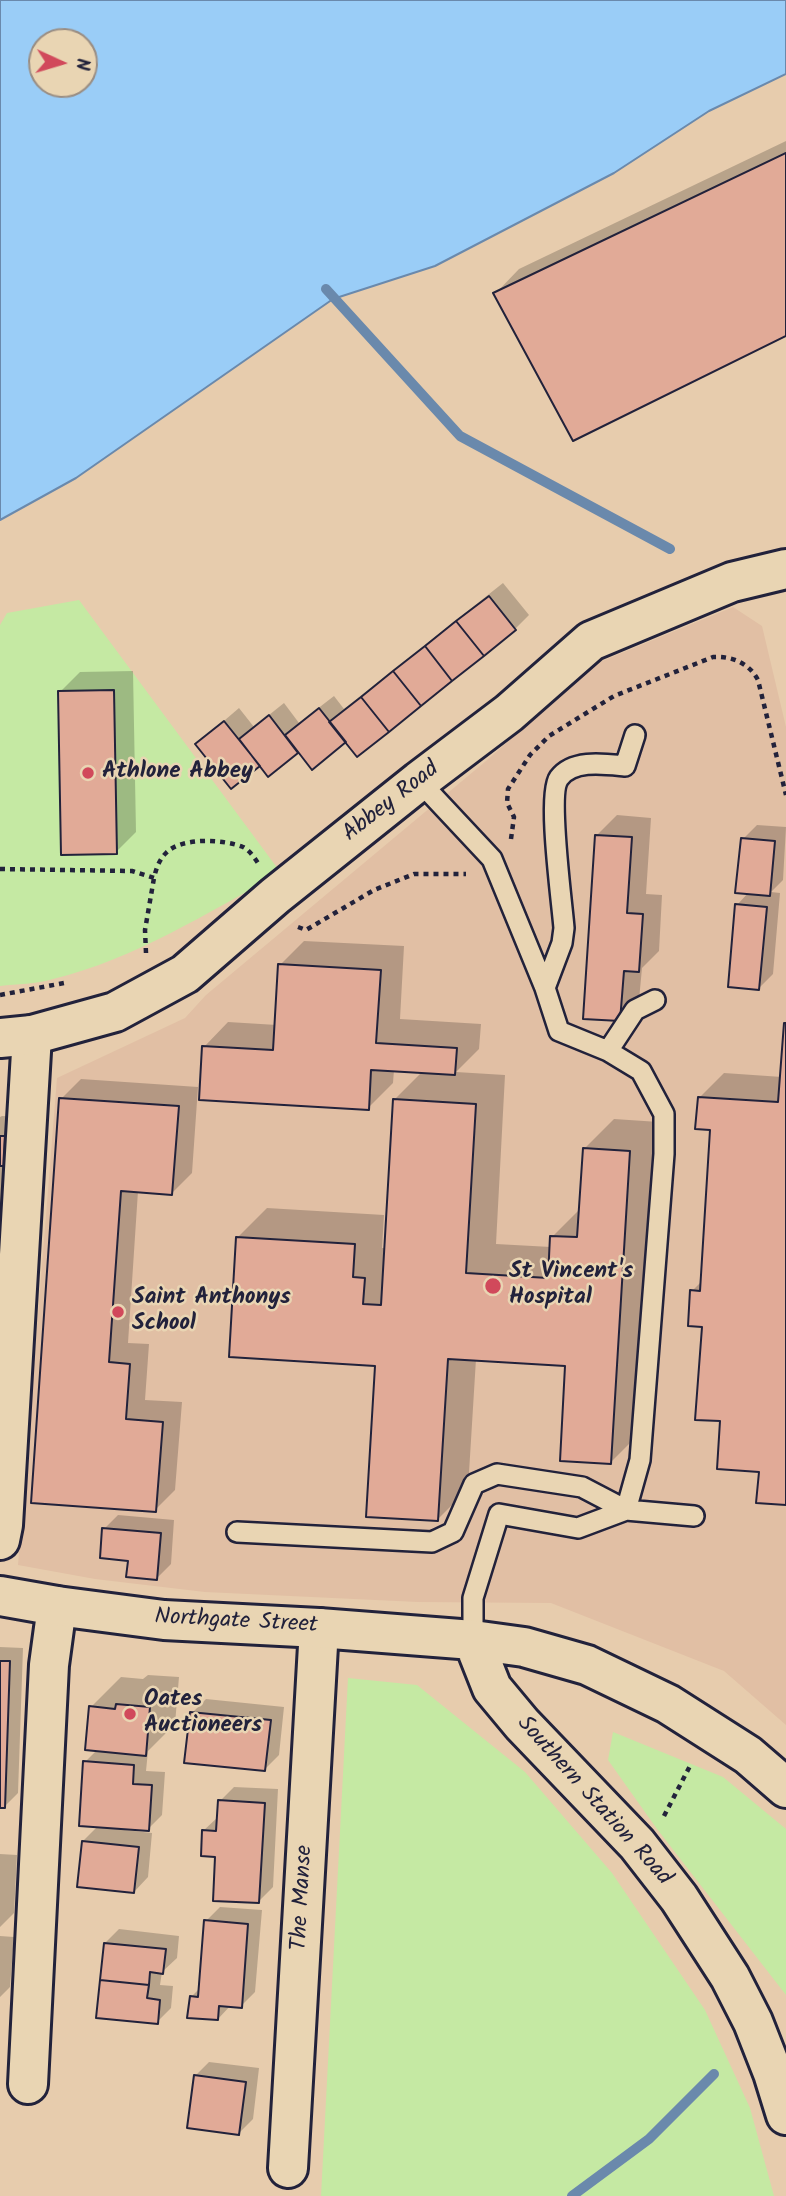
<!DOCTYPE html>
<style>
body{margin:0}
#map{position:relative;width:786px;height:2196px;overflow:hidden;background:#e7ccad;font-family:Kalam,sans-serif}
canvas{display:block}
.north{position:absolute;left:28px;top:28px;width:70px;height:70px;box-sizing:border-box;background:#e9d5b3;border:2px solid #998d83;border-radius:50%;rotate:94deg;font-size:19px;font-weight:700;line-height:28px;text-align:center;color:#22223b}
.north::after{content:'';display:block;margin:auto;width:24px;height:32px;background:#d1495b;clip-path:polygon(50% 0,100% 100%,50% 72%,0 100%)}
</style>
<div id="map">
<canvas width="786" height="2196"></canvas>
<div class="north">N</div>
</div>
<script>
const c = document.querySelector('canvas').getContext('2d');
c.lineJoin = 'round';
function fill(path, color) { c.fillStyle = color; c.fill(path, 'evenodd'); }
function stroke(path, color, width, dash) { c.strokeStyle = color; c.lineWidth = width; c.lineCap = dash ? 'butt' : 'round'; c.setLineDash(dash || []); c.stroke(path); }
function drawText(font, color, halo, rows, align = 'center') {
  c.font = font + ' Kalam,sans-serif'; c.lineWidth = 5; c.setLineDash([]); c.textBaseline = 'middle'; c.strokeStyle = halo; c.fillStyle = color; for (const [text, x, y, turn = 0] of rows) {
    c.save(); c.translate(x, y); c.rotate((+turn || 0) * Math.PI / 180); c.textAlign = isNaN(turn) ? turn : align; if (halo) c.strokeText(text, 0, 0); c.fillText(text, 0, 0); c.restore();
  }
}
const built = new Path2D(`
 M 733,607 L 762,626 L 786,727 L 786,1725 L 724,1671 L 551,1603 L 418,1602 L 205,1592 L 95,1579 L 18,1565 L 57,1078 L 185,1018 L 206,995 L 486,761 L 595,664 Z`);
const green = new Path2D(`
 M 79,600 L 281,873 C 208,912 135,959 53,979 C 36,984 17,984 0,986 L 0,625 L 7,613 Z
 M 348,1678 L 417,1685 L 525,1772 L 612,1873 L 705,2010 L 750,2108 L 774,2196 L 321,2196 Z
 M 613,1732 L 723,1777 L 786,1829 L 786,1995 L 657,1829 L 608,1760 Z`);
const water = new Path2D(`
 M 0,0 L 786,0 L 786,74 L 709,111 L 614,173 L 435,266 L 333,299 L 76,478 L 0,520 ZM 42,42 L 84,42 L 84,84 L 42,84 Z`);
const shadow = new Path2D(`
 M 786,141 L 786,334 L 495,294 L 519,269 Z
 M 503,583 L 529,615 L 515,629 L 346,739 L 298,750 L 268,774 L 260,763 L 197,744 L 239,708 L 254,727 L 284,703 L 299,723 L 334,696 L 344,709 Z
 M 133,671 L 136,832 L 116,852 L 60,692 L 80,672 Z
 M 617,815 L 651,818 L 646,894 L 662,895 L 659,951 L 642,968 L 639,1000 L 619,1020 L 597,835 Z
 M 757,825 L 786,827 L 783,880 L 771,892 L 780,893 L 773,974 L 759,988 L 737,905 L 749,892 L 743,839 Z
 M 304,941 L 404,946 L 400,1019 L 481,1024 L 479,1049 L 456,1072 L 505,1075 L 496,1244 L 551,1247 L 552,1237 L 581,1208 L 584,1149 L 614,1119 L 659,1122 L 640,1433 L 610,1463 L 567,1364 L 476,1359 L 468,1489 L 438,1519 L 376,1364 L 237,1238 L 267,1208 L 384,1215 L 382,1248 L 386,1248 L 394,1100 L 423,1071 L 394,1070 L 393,1083 L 368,1108 L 204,1047 L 228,1022 L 277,1025 L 280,965 Z
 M 786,1023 L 786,1503 L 722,1420 L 704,1325 L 692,1291 L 703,1280 L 712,1128 L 699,1098 L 724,1073 L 782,1077 Z
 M 81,1079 L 198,1087 L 192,1173 L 172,1193 L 138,1191 L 128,1343 L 149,1344 L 145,1400 L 182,1402 L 175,1490 L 155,1510 L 32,1501 L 61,1099 Z
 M 2,1116 L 24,1117 L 0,1335 L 0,1117 Z
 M 118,1515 L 174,1520 L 171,1564 L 157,1578 L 130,1559 L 104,1529 Z
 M 0,1647 L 23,1648 L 18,1793 L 4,1807 L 0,1807 Z
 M 148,1675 L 179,1677 L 175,1724 L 148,1751 L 146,1771 L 165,1772 L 162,1815 L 148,1829 L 125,1827 L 125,1830 L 152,1833 L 148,1877 L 134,1892 L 83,1841 L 99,1825 L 85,1762 L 98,1749 L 91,1707 L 121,1677 L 143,1679 Z
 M 206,1699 L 284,1707 L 279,1755 L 265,1769 L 192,1713 Z
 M 234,1787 L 278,1789 L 273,1887 L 259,1901 L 217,1855 L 203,1831 L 218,1817 L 220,1801 Z
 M 0,1854 L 17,1855 L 14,1913 L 0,1927 Z
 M 220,1907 L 262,1910 L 255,1992 L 241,2006 L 231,2005 L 218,2019 L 191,1997 L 201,1987 L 206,1921 Z
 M 119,1929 L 179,1936 L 177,1958 L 162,1972 L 160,1985 L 173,1986 L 171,2008 L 157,2022 L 105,1943 Z
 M 0,1936 L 14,1937 L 10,1987 L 0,1997 Z
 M 209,2062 L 259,2068 L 253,2119 L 239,2133 L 195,2076 Z`);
const stream = new Path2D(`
 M 326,289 L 460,436 L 670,549
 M 572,2196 L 649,2139 L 714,2074`);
const building = new Path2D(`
 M 786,153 L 786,336 L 573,441 L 493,293 Z
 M 489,596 L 516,630 L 484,656 L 456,621 Z
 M 456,621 L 484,656 L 452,681 L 425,646 Z
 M 425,646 L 452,681 L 421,706 L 393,671 Z
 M 393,671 L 421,706 L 389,732 L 361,697 Z
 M 114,690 L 117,854 L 61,855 L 58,691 Z
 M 361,697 L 389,732 L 357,757 L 329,722 Z
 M 319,708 L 346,742 L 312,770 L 285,735 Z
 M 269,715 L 298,753 L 268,777 L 239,739 Z
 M 224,721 L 260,766 L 231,789 L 195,744 Z
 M 595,835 L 632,837 L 627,913 L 643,914 L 639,972 L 624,971 L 620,1021 L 583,1019 Z
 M 741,838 L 775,841 L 770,896 L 735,893 Z
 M 735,904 L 767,907 L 759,990 L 728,987 Z
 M 278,964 L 381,970 L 376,1043 L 457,1048 L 455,1075 L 371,1070 L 369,1110 L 199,1100 L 202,1046 L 273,1050 Z
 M 784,1023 L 786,1023 L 786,1505 L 756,1503 L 759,1472 L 717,1469 L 720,1421 L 695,1420 L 702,1327 L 688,1326 L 690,1290 L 700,1291 L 710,1130 L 695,1129 L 698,1097 L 778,1102 Z
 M 59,1098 L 179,1106 L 172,1195 L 121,1191 L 109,1362 L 130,1364 L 126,1419 L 163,1422 L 156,1512 L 31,1503 Z
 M 393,1099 L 476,1104 L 466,1273 L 548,1278 L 550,1236 L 577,1237 L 583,1148 L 630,1151 L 611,1464 L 560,1461 L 565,1366 L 448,1359 L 438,1521 L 366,1517 L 375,1366 L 229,1357 L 236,1237 L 355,1244 L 353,1277 L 365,1278 L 363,1304 L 381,1305 Z
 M 0,1136 L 5,1136 L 4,1166 L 0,1166 Z
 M 102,1528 L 161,1533 L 157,1580 L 126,1577 L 128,1561 L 100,1558 Z
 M 0,1661 L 10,1661 L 5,1808 L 0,1808 Z
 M 116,1704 L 150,1707 L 146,1756 L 85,1750 L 89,1706 L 115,1709 Z
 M 190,1712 L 271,1720 L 265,1771 L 184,1763 Z
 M 83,1761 L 134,1765 L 133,1784 L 152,1785 L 149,1831 L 79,1826 Z
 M 218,1800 L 265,1803 L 259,1903 L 213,1901 L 215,1857 L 201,1856 L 202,1830 L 216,1831 Z
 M 82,1841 L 139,1847 L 134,1893 L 77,1887 Z
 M 204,1920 L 248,1924 L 242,2008 L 219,2006 L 218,2020 L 187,2018 L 190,1996 L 198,1997 Z
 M 104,1943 L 166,1949 L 163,1974 L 150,1972 L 149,1985 L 100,1980 Z
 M 100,1980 L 149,1985 L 147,1998 L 160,2000 L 158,2024 L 96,2018 Z
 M 194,2075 L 246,2082 L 239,2135 L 187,2128 Z`);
const path = new Path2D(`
 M 511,839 L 514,817 L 507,803 L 508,789 L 530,755 L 549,736 L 614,696 L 713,657 C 732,656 749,663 758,680 L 786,795
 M 0,869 L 132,871 L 154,878 C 156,869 159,860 166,853 C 181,837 223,839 243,847 C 249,850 254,857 258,863
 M 298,927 L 306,930 L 374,890 L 414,874 L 466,874
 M 146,953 L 145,930 L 154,878
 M 0,995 L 64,983
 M 664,1816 L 691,1764`);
const service = new Path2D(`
 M 419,781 L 492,859 L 545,988 L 559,1031 L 608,1051 L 641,1071 L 664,1114 L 664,1154 L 640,1460 L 626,1510
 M 545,988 L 562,943 L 564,928 C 562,902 547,794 559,778 C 573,759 605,764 625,766 L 635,735
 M 608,1051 L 635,1010 L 655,1000
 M 237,1532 L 432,1542 L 453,1532 L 474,1484 L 497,1474 L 582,1487 L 626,1510 L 694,1516
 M 473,1640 L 473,1598 L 499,1514 L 578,1528 L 626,1510`);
const minor = new Path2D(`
 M 0,1540 L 3,1525 L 32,1035
 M 28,2084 L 49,1665 L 57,1606
 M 288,2168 L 319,1628`);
const tertiary = new Path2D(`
 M 0,1038 L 32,1035 L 115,1012 L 185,974 L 275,896 L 419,781 L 509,713 L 591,641 L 732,582 L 786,569
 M 0,1596 L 57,1606 L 164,1620 L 319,1628 L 473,1640 L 524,1647 L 587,1665 L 668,1704 L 748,1755 L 786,1788
 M 473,1640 L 492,1688 L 522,1724 L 637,1844 L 679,1898 L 730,1977 L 753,2022 L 773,2073 L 786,2115`);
const markers = [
 [88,773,7,"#d1495b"],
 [493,1286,9,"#d1495b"],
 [118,1312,7,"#d1495b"],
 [130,1714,7,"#d1495b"]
];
const poiNames = [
 ["Athlone Abbey",102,773],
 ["St Vincent's",509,1273],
 ["Hospital",509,1299],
 ["Saint Anthonys",132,1299],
 ["School",132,1325],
 ["Oates",144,1701],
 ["Auctioneers",144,1727]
];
const streetNames = [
 ["Abbey Road",392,803,-38],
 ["Northgate Street",236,1623,3],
 ["Southern Station Road",593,1802,48],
 ["The Manse",304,1898,-87]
];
fill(built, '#e1bfa4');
fill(green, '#c5e9a3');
fill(water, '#9acdf7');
stroke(water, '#6a89ac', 2);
fill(shadow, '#0003');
stroke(stream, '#6a89ac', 10);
fill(building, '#e1aa97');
stroke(building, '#22223b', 2);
stroke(service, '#22223b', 24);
stroke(minor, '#22223b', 44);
stroke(tertiary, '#22223b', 44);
stroke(path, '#22223b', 4.5, [5, 5]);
stroke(service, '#e9d5b3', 19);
stroke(minor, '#e9d5b3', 38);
stroke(tertiary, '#e9d5b3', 38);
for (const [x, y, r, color] of markers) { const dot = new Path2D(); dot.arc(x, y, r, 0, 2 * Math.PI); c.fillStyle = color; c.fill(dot); stroke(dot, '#e9d5b3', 2.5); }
drawText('bold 23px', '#22223b', '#e9d5b3', poiNames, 'left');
drawText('23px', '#22223b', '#e9d5b3', streetNames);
</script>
